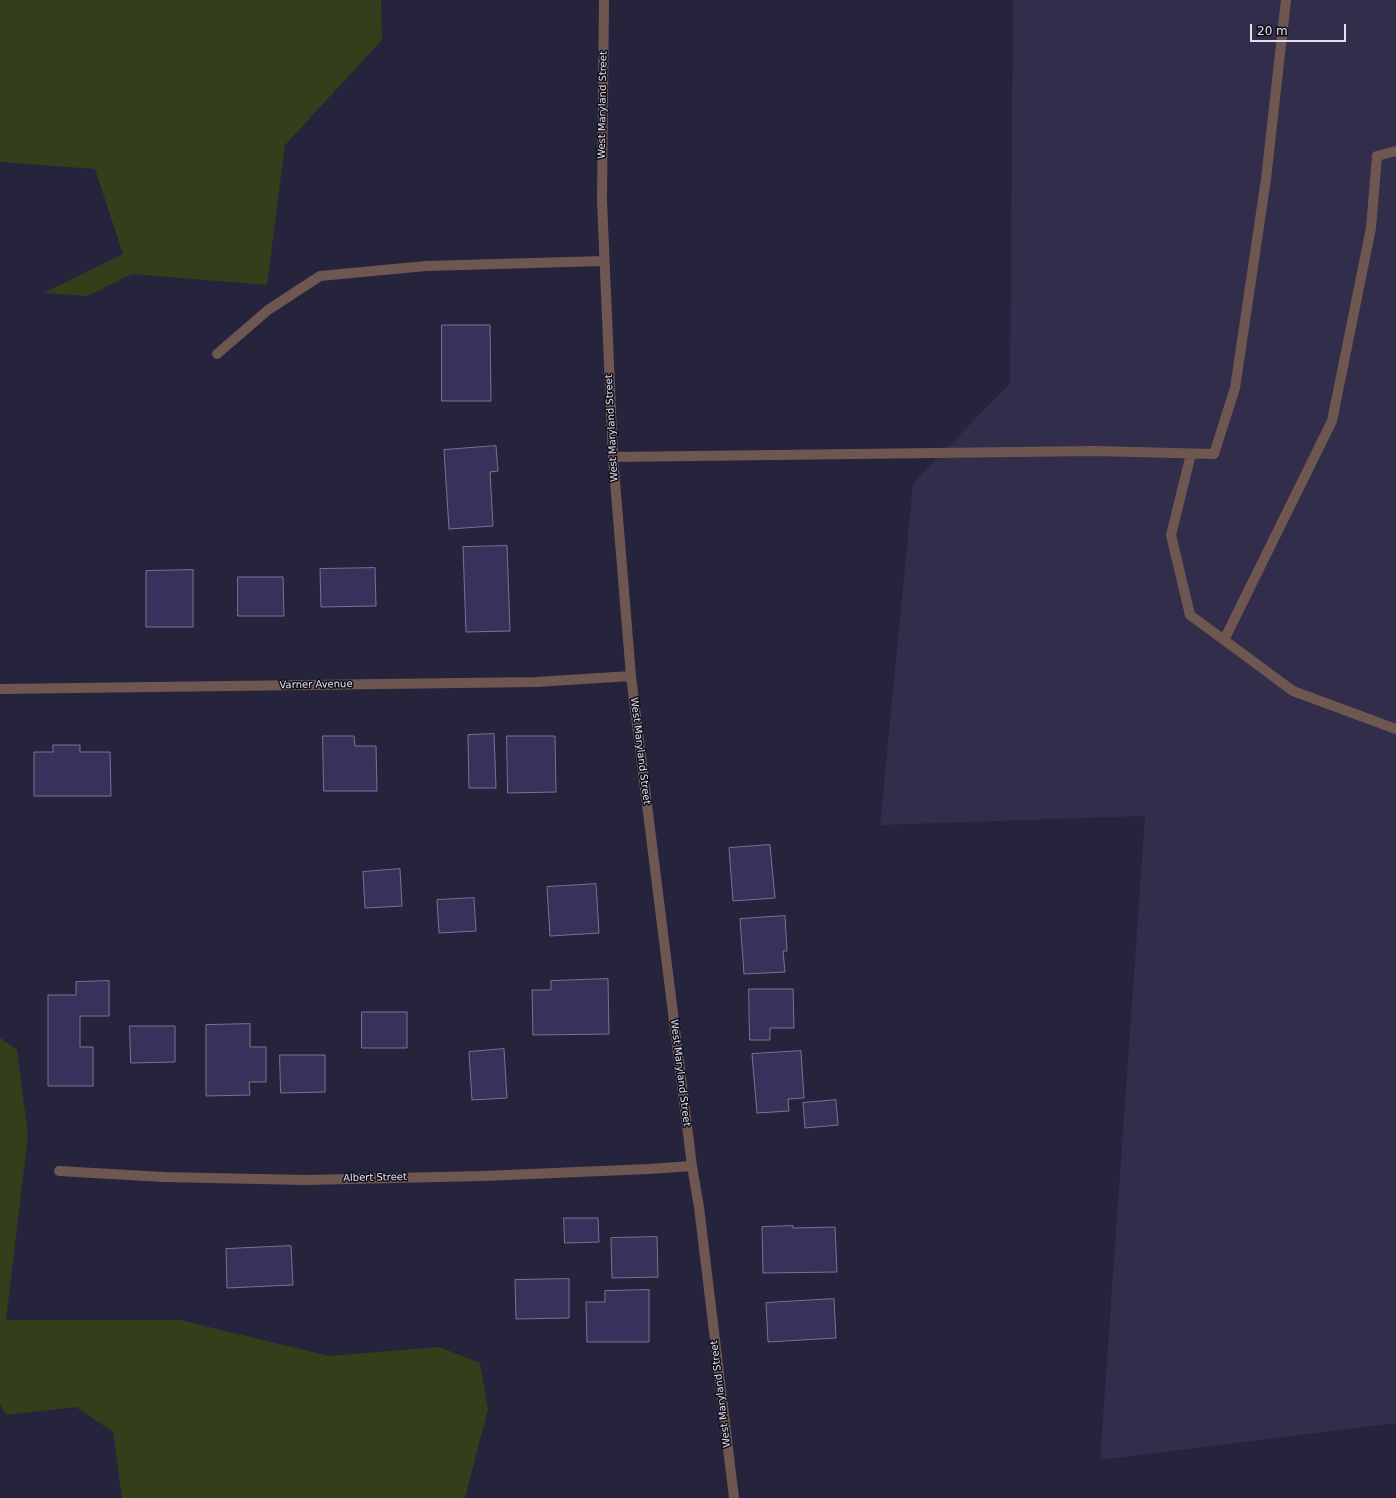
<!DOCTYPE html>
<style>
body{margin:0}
#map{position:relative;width:1396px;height:1498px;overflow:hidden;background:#26233c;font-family:"DejaVu Sans",sans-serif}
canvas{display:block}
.scale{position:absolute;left:1250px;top:24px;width:96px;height:18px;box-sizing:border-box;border:2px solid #e1e0f0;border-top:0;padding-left:5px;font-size:12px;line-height:14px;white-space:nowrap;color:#e1e0f0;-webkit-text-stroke:3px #0f0e19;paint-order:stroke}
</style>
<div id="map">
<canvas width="1396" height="1498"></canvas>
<div class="scale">20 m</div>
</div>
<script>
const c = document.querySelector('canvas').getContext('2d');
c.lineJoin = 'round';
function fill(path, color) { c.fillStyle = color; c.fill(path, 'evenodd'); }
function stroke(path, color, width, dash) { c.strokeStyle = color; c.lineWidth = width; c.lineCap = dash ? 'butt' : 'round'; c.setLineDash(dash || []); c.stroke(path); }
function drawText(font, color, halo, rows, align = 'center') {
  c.font = font + ' "DejaVu Sans",sans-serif'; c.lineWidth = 3; c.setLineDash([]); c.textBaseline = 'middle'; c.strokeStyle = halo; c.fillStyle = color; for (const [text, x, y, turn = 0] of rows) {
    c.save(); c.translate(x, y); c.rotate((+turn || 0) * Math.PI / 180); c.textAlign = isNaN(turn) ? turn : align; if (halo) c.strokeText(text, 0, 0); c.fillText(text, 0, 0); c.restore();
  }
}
const built = new Path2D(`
 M 1013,0 L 1396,0 L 1396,1423 L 1100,1460 L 1145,816 L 880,825 L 913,483 L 1010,383 Z`);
const green = new Path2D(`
 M 0,0 L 381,0 L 382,40 L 285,145 L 267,285 L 132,274 L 88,296 L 43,293 L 123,254 L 95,169 L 0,162 Z
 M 0,1038 L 17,1050 L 28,1135 L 6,1320 L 180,1320 L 329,1356 L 439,1347 L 480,1363 L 488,1409 L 465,1498 L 122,1498 L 113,1432 L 76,1407 L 6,1415 L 0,1403 Z`);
const building = new Path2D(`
 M 442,325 L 490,325 L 491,401 L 442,401 Z
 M 496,446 L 498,471 L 490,472 L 493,526 L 449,529 L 444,450 Z
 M 507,546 L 510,631 L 466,632 L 463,547 Z
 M 375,568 L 376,606 L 321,607 L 320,569 Z
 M 193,570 L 193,627 L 146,627 L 146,571 Z
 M 238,577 L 283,577 L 284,616 L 238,616 Z
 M 494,734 L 496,788 L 469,788 L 468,735 Z
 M 323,736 L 354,736 L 355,746 L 376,746 L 377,791 L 324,791 Z
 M 507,736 L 555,736 L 556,792 L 508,793 Z
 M 53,745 L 80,745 L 80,752 L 110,752 L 111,796 L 34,796 L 34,752 L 53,752 Z
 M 770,845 L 775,898 L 733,901 L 729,848 Z
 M 400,869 L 402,906 L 365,908 L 363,872 Z
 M 596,884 L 599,933 L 550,936 L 547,887 Z
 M 474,898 L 476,931 L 439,933 L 437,900 Z
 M 785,916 L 787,951 L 783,951 L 785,972 L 744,974 L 740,919 Z
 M 608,979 L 609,1034 L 533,1035 L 532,990 L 551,990 L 551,981 Z
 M 109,981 L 109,1016 L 80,1016 L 80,1047 L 93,1047 L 93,1086 L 48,1086 L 48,995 L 76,995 L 76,982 Z
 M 749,989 L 793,989 L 794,1028 L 770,1028 L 770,1040 L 750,1040 Z
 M 362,1012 L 407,1012 L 407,1048 L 362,1048 Z
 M 250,1024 L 250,1047 L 266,1047 L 266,1082 L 249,1082 L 250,1095 L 206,1096 L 206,1025 Z
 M 130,1026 L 175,1026 L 175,1062 L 131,1063 Z
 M 504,1049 L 507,1098 L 472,1100 L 469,1052 Z
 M 801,1051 L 804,1098 L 788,1099 L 789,1111 L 757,1113 L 752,1054 Z
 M 280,1055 L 325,1055 L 325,1092 L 281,1093 Z
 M 836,1100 L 838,1125 L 805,1128 L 803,1103 Z
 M 564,1218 L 598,1218 L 599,1242 L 565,1243 Z
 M 793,1226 L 793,1228 L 835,1227 L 837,1272 L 763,1273 L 762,1227 Z
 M 657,1237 L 658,1277 L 612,1278 L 611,1238 Z
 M 291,1246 L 293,1285 L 227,1288 L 226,1249 Z
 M 569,1279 L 569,1318 L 516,1319 L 515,1280 Z
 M 649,1290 L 649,1342 L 587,1342 L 586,1302 L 605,1302 L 605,1291 Z
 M 834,1299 L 836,1338 L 768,1342 L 766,1303 Z`);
const minor = new Path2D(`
 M 604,0 L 602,201 L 613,457 L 631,676 L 692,1166 L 699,1207 L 734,1498
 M 1396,151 L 1377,156 L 1371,228 L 1332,421 L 1224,640 L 1293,691 L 1396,729
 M 217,354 L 268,310 L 320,276 L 426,266 L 604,261
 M 1191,454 L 1171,535 L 1190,615 L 1224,640
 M 613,457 L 1095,451 L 1214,454 L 1235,388 L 1266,179 L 1286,0
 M 0,689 L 536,682 L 631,676
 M 59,1171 L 163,1177 L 306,1180 L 483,1176 L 649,1169 L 692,1166`);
const streetNames = [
 ["West Maryland Street",603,105,-89],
 ["West Maryland Street",612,428,-93],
 ["Varner Avenue",316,685,-1],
 ["West Maryland Street",640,751,83],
 ["West Maryland Street",680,1073,83],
 ["Albert Street",375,1178,-1],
 ["West Maryland Street",721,1394,-97]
];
fill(built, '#312d4b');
fill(green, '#333f1a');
fill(building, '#38315b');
stroke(building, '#777492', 1);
stroke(minor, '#6e5750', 10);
drawText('10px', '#e1e0f0', '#0f0e19', streetNames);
</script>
